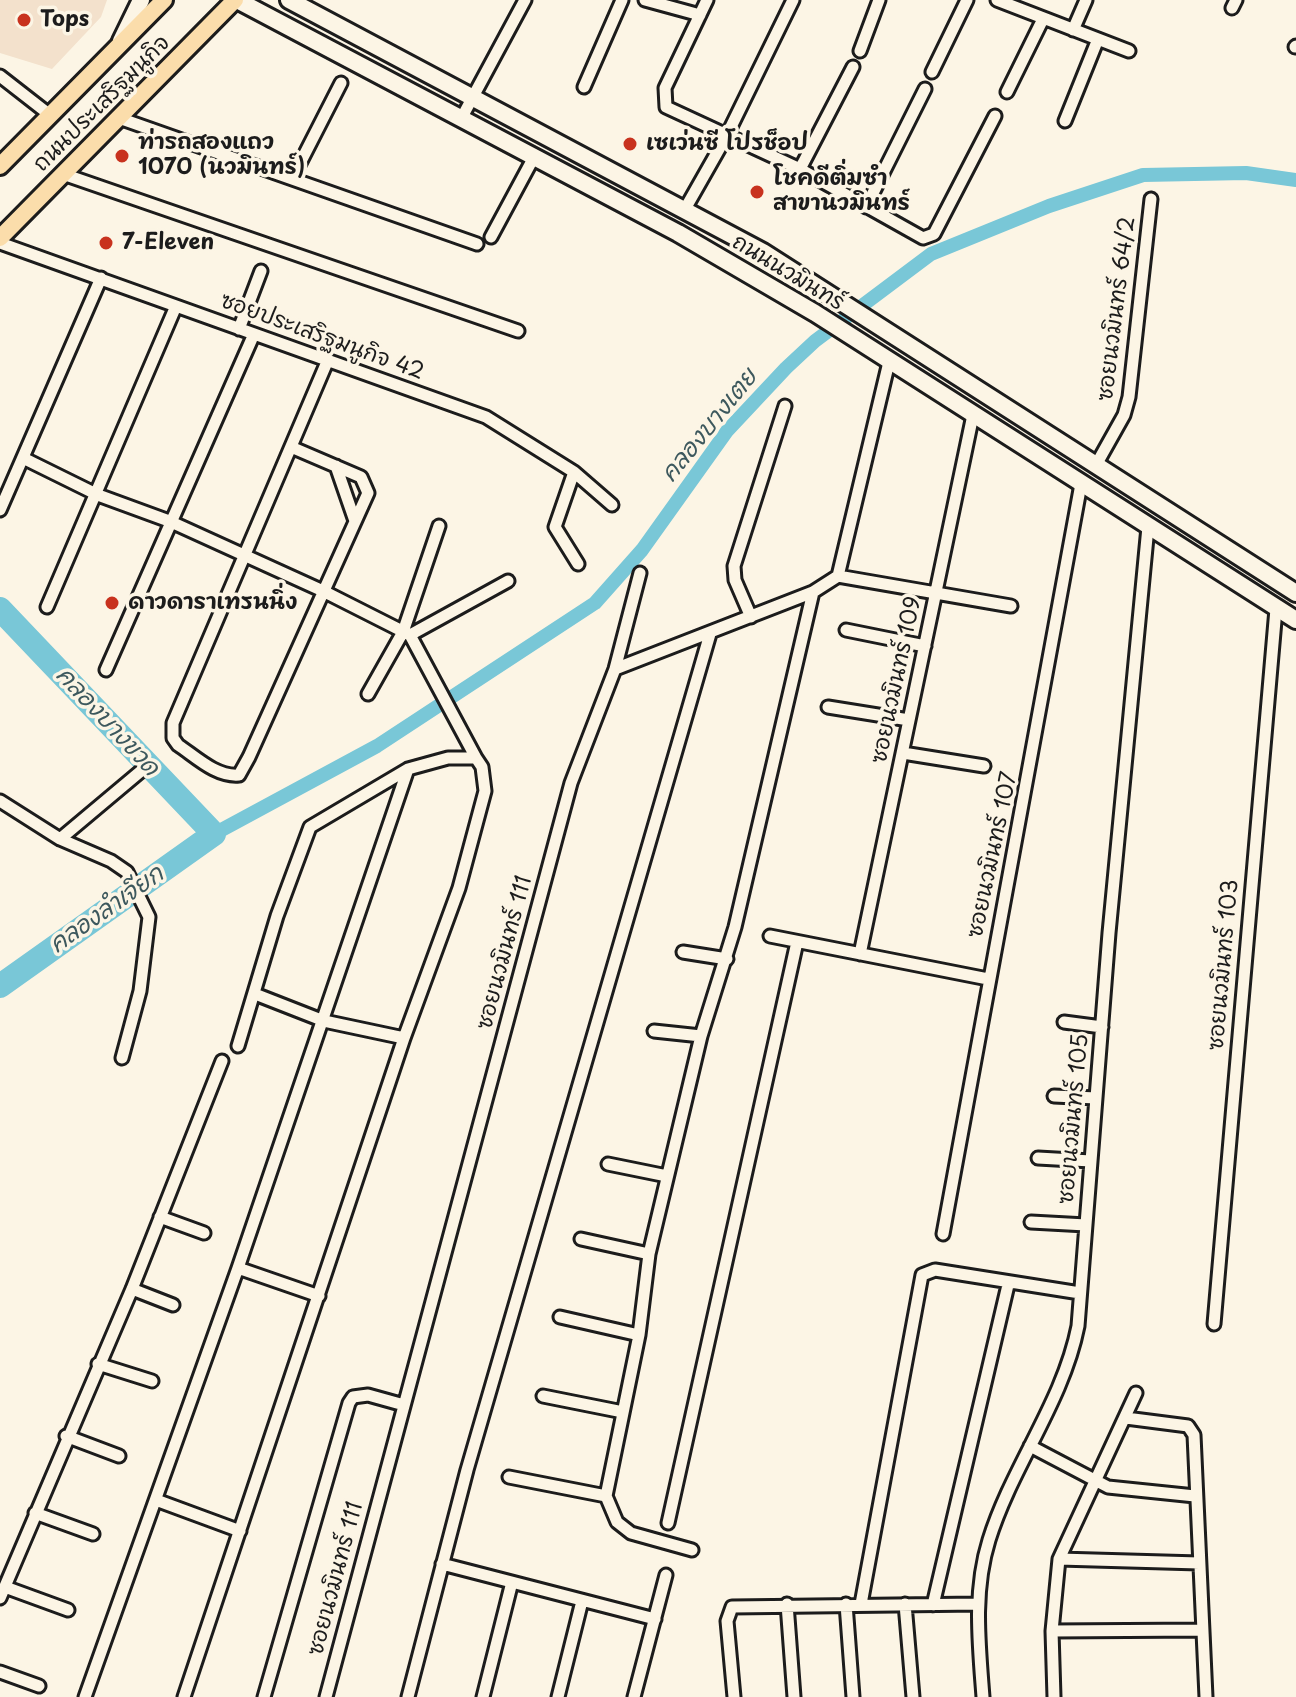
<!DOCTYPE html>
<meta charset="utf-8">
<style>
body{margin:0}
canvas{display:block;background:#fcf5e5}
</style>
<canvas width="1296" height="1697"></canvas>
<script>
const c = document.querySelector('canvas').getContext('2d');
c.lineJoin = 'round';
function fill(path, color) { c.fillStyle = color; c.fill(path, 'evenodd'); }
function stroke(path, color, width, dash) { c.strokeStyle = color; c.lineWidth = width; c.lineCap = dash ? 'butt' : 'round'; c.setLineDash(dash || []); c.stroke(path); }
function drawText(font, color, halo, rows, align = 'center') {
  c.font = font + ' "Playpen Sans","Playpen Sans Thai",sans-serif'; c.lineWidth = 7; c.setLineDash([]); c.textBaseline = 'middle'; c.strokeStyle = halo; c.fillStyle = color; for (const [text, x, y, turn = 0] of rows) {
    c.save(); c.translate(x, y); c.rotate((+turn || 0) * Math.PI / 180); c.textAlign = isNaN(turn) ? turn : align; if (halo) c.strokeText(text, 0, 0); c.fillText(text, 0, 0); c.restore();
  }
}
const built = new Path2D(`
 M 0,0 L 107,0 L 101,17 L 52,69 L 0,53 Z`);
const canal = new Path2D(`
 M 214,834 L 377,746 L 595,603 L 642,550 L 727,431 L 786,368 L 815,341 L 931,254 L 1049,206 L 1143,175 L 1246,173 L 1296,180`);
const river = new Path2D(`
 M 0,609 L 214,834 L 0,986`);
const minor = new Path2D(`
 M 645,0 L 700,15
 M 707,0 L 665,88 L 666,107 L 800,169 L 923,238 L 934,234 L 995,116
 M 997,0 L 1129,51
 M 1232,8 L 1236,0
 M 1073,30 L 1086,0
 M 1295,47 L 1296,46
 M 860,51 L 879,0
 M 932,72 L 967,0
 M 0,76 L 50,115
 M 584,87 L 622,0
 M 1007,92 L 1043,19
 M 119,118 L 477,244
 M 461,119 L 525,0
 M 1065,121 L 1098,39
 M 800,169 L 853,67
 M 63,174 L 518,331
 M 293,177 L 341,83
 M 866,207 L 925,89
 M 685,209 L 727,135 L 793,0
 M 491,237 L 534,157
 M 0,243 L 486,417 L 574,472 L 612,505
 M 239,329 L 261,271
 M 291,447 L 361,477 L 368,493 L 249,757 L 239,775 C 216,777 196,757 178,745 L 173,738 L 173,723 L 327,362
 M 23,458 L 98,495 L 169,521 L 323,591 L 410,635 L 476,758
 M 1096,465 L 1124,415 L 1129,397 L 1151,199
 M 336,466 L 355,521
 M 574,472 L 555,527 L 578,564
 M 0,510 L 101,278
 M 838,576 L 1011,606
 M 47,607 L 176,306
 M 751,617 L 735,580 L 734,566 L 785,406
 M 846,630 L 925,646
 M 410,635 L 508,581
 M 615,669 L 813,592 L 838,576 L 889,362
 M 106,670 L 254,334
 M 368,694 L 403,632 L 439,526
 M 828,707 L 909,720
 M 903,753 L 984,766
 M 0,801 L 60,839 L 111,861 L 127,872 L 149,917 L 140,991 L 122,1058
 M 60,839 L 141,771
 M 770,936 L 988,979
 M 683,952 L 727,959
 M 860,954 L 973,415
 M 255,994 L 324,1021 L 404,1038
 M 1064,1022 L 1102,1027
 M 654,1031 L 701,1036
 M 1054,1096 L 1096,1098
 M 1038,1158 L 1091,1161
 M 608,1164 L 667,1176
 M 160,1217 L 204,1233
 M 1031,1222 L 1086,1225
 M 943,1234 L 1081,484
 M 581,1239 L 649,1254
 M 238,1268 L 319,1296
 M 132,1289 L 173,1305
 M 560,1317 L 639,1335
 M 1214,1324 L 1276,609
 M 98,1364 L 152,1381
 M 543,1396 L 623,1412
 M 1126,1418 L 1188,1426 L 1194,1435 L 1206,1697
 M 66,1436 L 119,1456
 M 1030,1446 L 1108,1487 L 1195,1496
 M 509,1477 L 606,1496
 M 156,1500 L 240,1531
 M 35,1513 L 93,1534
 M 668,1523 L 797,942
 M 692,1550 L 631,1533 L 617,1522 L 606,1496 L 639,1335 L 649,1254 L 701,1036 L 735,927 L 813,592
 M 1059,1559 L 1199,1563
 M 442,1564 L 655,1619
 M 5,1587 L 68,1610
 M 0,1598 L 132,1289 L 222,1061
 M 787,1604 L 794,1697
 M 846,1604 L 853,1697
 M 861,1604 L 922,1275 L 935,1270 L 1080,1293
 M 905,1604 L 913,1697
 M 933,1605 L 1008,1285
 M 1052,1631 L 1202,1630
 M 0,1672 L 39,1686
 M 85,1697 L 238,1268 L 408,769
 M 184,1697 L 404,1038 L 459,888 L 485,791 L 482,767 L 476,758 L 448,758 L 408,769 L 310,827 L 277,916 L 238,1046
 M 264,1697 L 349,1403 L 353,1397 L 368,1395 L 404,1405
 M 326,1697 L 571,783 L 615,669 L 640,573
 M 408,1697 L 467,1470 L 710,634
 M 483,1697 L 512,1582
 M 558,1697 L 582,1601
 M 634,1697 L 666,1575
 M 734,1697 L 727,1621 L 732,1607 L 978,1604
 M 983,1697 C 979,1644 973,1591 989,1540 C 1012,1466 1063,1402 1078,1326 L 1109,933 L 1148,527
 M 1054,1697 L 1052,1631 L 1059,1559 L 1136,1393`);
const secondary = new Path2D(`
 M 237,0 L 678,233 L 815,313 L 1296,620
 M 289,0 L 763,252 L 1296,593
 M 121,41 L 141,0`);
const primary = new Path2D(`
 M 0,166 L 164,0
 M 0,238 L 235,0`);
const markers = [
 [24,20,8,"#c8321e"],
 [630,144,8,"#c8321e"],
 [122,156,8,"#c8321e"],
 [757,192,8,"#c8321e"],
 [106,243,8,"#c8321e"],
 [112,603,8,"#c8321e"]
];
const poiNames = [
 ["Tops",40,20],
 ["ท่ารถสองแถว",138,143],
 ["1070 (นวมินทร์)",138,168],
 ["เซเว่นซี โปรช็อป",646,144],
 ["โชคดีติ่มซำ",773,179],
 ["สาขานวมินทร์",773,204],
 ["7-Eleven",122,243],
 ["ดาวดาราเทรนนิ่ง",128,603]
];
const streetNames = [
 ["ถนนประเสริฐมนูกิจ",102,104,-45],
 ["ถนนนวมินทร์",788,273,31],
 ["ซอยนวมินทร์ 64/2",1117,309,-83],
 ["ซอยประเสริฐมนูกิจ 42",322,337,20],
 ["ซอยนวมินทร์ 109",897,680,-78],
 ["ซอยนวมินทร์ 107",993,855,-78],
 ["ซอยนวมินทร์ 111",505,953,-75],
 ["ซอยนวมินทร์ 103",1224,965,-85],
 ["ซอยนวมินทร์ 105",1074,1119,-85],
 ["ซอยนวมินทร์ 111",336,1579,-75]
];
const waterNames = [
 ["คลองบางเตย",710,426,-51],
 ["คลองบางขวด",107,722,47],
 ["คลองลำเจียก",107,910,-35]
];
fill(built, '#f3e1cc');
stroke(canal, '#79c7d7', 14);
stroke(river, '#79c7d7', 24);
stroke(minor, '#1c1c1c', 17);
stroke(secondary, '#1c1c1c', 22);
stroke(primary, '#1c1c1c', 22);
stroke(minor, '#fcf5e5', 11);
stroke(secondary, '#fcf5e5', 16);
stroke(primary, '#fbddab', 16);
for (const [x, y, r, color] of markers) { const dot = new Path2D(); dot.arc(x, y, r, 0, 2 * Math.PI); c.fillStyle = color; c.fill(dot); stroke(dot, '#fcf5e5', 3); }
drawText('bold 22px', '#1c1c1c', '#fcf5e5', poiNames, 'left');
drawText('22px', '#1c1c1c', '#fcf5e5', streetNames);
drawText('italic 24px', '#3d585d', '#fcf5e5', waterNames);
</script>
